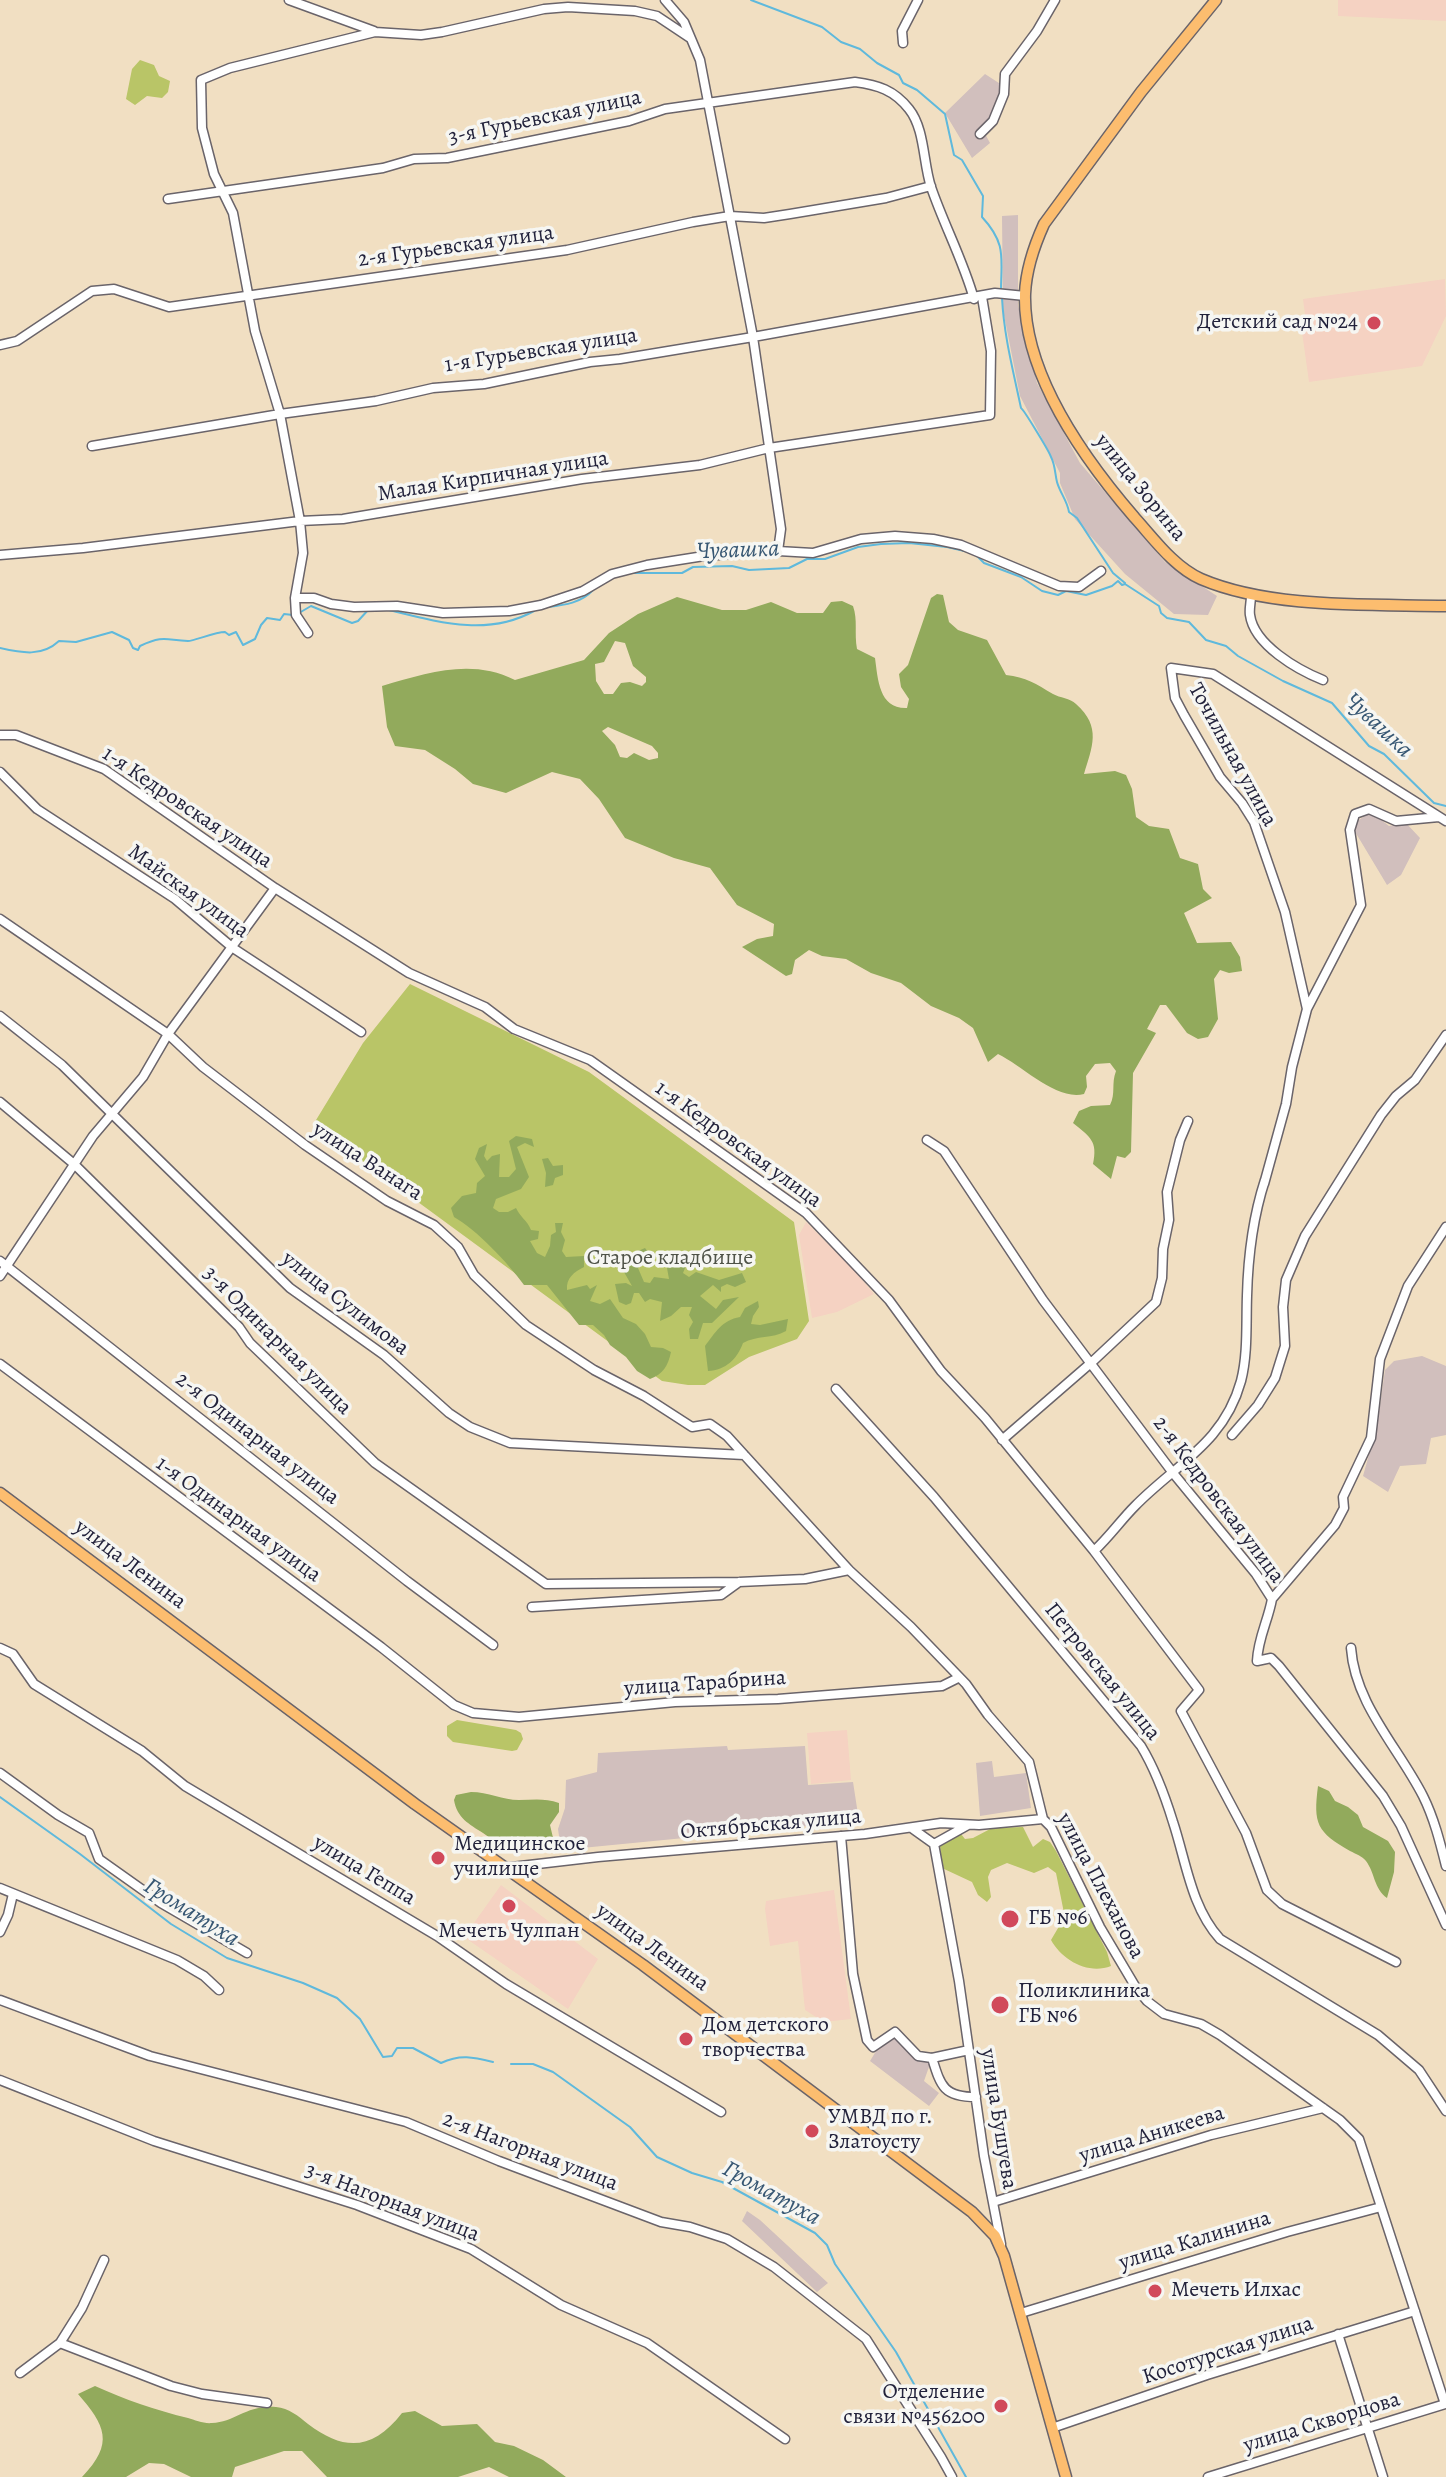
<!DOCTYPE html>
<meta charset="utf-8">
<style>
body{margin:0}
canvas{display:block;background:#f1dfc2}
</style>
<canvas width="1446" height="2477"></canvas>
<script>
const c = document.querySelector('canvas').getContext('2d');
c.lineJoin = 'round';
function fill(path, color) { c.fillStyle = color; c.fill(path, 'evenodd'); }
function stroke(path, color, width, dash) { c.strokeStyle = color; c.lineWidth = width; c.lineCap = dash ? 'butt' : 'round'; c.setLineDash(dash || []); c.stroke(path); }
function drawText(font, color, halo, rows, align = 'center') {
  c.font = font + ' Alegreya,serif'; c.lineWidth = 7; c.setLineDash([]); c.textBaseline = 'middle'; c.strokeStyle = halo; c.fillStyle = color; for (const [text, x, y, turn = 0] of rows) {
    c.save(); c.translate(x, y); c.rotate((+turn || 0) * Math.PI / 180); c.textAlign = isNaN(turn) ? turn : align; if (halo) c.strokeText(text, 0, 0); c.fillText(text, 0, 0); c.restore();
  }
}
const built = new Path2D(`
 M 1338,0 L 1446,0 L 1446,21 L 1338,16 Z
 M 1445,279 L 1446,316 L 1422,366 L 1309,382 L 1302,332 L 1307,330 L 1303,299 Z
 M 806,1222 L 853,1269 L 874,1294 L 837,1312 L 812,1318 L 799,1235 Z
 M 847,1730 L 851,1780 L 811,1784 L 807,1733 Z
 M 501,1885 L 598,1959 L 568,2009 L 464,1937 Z
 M 834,1890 L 851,2019 L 824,2022 L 805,2010 L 798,1941 L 770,1946 L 765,1909 L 766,1901 Z`);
const industrial = new Path2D(`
 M 985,74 L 1002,85 L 996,109 L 984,132 L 990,143 L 972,158 L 945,113 Z
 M 1018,215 L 1018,305 L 1037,383 L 1080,463 L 1165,562 L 1217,596 L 1208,615 L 1174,614 L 1125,574 L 1075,519 L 1060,483 L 1060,473 L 1020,396 L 1003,310 L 1002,216 Z
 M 1371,812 L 1389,826 L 1406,823 L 1420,838 L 1401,875 L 1387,885 L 1351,825 Z
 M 1422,1356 L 1446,1366 L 1446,1435 L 1431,1438 L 1426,1464 L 1400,1466 L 1388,1492 L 1363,1476 L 1377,1426 L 1385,1370 L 1394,1361 Z
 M 727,1746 L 728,1750 L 805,1746 L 808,1785 L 853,1782 L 859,1821 L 561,1850 L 558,1829 L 565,1808 L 566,1780 L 597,1772 L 598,1753 Z
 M 992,1761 L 994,1777 L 1026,1773 L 1031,1808 L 980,1816 L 976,1763 Z
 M 894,2035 L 930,2064 L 924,2081 L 939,2093 L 929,2106 L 870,2061 L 878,2048 Z
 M 747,2211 L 760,2220 L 828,2283 L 817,2292 L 742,2221 Z`);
const green = new Path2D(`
 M 140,60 L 154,65 L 159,76 L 170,81 L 168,92 L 162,98 L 147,96 L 135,105 L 126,99 L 132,69 Z
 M 410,984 L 589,1072 L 794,1222 L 809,1321 L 797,1339 L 749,1357 L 705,1385 L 688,1385 L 662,1381 L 313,1125 L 363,1043 Z
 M 457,1720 L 516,1730 L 521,1733 L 523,1739 L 517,1750 L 512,1751 L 453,1742 L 447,1736 L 447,1726 Z
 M 1023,1827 L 1033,1847 L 1043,1839 L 1050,1842 L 1056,1851 L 1107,1952 L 1111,1966 C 1088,1975 1062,1960 1051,1940 L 1061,1923 L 1064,1913 L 1056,1873 L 1048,1867 L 1034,1873 L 1007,1863 L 991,1870 L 988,1877 L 991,1897 L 987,1902 L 978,1895 L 972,1882 L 942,1868 L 940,1846 L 961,1834 L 965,1839 L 973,1838 L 992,1828 Z`);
const forest = new Path2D(`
 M 937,594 L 943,595 L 949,622 L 958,630 L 987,640 L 1006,675 C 1026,677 1036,684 1053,694 C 1060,698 1070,698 1076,704 C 1102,727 1092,747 1084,774 L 1115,771 L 1126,775 L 1132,789 L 1136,817 L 1149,826 L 1169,829 L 1180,858 L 1198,864 L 1203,889 L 1212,898 L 1184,913 L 1197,943 L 1231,942 L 1240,957 L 1242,971 L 1229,973 L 1220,970 L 1214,979 L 1218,1019 L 1208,1037 L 1198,1039 L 1187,1033 L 1166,1005 L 1160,1005 L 1147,1029 L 1156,1033 L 1133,1073 L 1131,1152 L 1125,1158 L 1117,1156 L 1111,1179 L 1093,1164 C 1098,1141 1090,1137 1073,1123 L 1079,1111 L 1091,1106 L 1110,1105 C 1116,1093 1111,1084 1116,1071 L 1110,1063 L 1095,1064 L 1086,1076 L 1087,1087 L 1084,1094 C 1056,1101 1023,1066 998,1054 L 988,1062 L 973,1028 L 959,1018 L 931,1006 L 901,983 L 871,973 L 846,959 L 822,956 L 809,950 L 795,960 L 792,974 L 786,976 L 742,947 L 757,939 L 773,936 L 774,924 L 737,905 L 710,868 L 674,858 L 625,838 L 599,799 L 580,779 L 552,772 L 506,793 L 473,784 L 455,769 L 425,750 L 395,746 L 387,727 L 382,686 C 427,673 471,658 515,680 L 584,660 L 609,633 L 638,614 L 677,597 L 722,610 L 746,610 L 771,602 L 797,613 L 823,613 L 831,602 L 842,601 L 853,606 C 858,620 854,633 857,649 L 875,658 C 878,680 879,709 907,708 L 909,699 L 901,687 L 899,674 L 908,665 L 931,598 ZM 615,641 L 625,643 L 633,666 L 646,677 L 646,682 L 642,686 L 630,682 L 621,683 L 613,694 L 604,694 L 596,681 L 595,664 L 604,662 ZM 608,727 L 652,746 L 658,753 L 658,758 L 649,760 L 634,753 L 627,758 L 620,757 L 615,745 L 602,731 Z
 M 516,1136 L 532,1139 L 534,1147 L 525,1143 L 517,1147 L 529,1177 L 521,1189 L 496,1199 L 493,1208 L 499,1212 L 508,1212 L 516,1208 C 520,1217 527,1220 531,1230 L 539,1231 L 538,1239 L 530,1241 L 537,1253 L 545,1257 L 550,1246 L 551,1235 L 556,1232 L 555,1223 L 563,1223 L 561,1232 L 565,1240 L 562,1251 L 566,1257 L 584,1256 L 584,1267 C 574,1272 566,1278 567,1290 L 587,1285 L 590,1289 L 597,1285 L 590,1301 L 600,1304 L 610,1299 L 623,1318 L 636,1324 L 645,1334 L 651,1347 L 663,1348 L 671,1352 C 668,1366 663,1374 650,1379 L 637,1371 L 626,1357 L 610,1345 L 604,1335 L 593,1325 L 579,1325 L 547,1285 L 524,1285 C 508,1263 477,1230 454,1217 L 451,1208 L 462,1196 L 476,1193 L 477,1183 L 485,1176 L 475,1159 L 479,1148 L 487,1144 L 484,1156 L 487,1161 L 492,1156 L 500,1154 L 499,1177 L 509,1177 L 516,1169 L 509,1141 Z
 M 548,1158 L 553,1166 L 563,1165 L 563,1175 L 555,1178 L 553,1185 L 545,1187 L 546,1173 L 542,1159 Z
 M 645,1248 L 651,1256 L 638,1268 L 644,1282 L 650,1283 L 654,1277 L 669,1279 L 667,1268 L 673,1263 L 671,1254 L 676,1251 L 680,1256 L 678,1262 L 687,1263 L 683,1273 L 689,1277 L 696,1272 L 719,1280 L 742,1273 L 746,1282 L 735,1287 L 727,1284 L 721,1287 L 721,1292 L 713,1285 L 700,1296 L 716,1309 L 723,1300 L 739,1297 L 712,1323 L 703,1323 L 698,1339 L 690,1339 L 689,1329 L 693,1322 L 689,1315 L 692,1307 L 681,1307 L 671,1316 L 660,1321 L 662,1302 L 650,1299 L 645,1302 L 639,1293 L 634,1293 L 631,1303 L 626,1305 L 619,1302 L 615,1284 L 626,1283 L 632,1286 L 624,1272 L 617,1268 L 620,1259 Z
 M 758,1301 L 759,1307 L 753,1316 L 751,1324 L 760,1325 L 788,1319 L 786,1331 C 772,1339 757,1335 743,1343 C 737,1359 726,1370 708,1371 L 705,1346 C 715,1333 722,1320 740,1317 L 745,1308 Z
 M 1318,1786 L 1329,1791 L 1335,1801 L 1348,1807 L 1358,1815 L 1363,1827 L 1388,1841 L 1395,1852 L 1394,1872 L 1387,1898 C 1374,1889 1375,1873 1366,1861 C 1362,1856 1356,1854 1350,1851 C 1317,1832 1313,1824 1318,1786 Z
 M 471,1792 C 488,1792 503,1800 519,1800 C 533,1800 545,1798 559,1803 L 559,1812 L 550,1825 L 554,1842 L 550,1848 C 524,1856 504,1848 483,1833 C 469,1824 457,1818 454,1800 L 456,1795 Z
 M 95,2386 C 126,2400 155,2410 188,2418 C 195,2420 204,2424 212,2423 C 235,2422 248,2404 276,2407 C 289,2408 298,2416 308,2424 C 345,2452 373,2450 402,2413 L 415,2411 L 442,2426 L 477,2424 L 495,2442 L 514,2446 L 543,2460 L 566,2477 L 509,2477 L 489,2467 L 458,2477 L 327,2477 L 302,2451 L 284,2451 L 235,2467 L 232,2477 L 191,2477 L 164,2464 L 149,2463 L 126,2477 L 82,2477 C 115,2443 105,2425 78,2394 Z`);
const stream = new Path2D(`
 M 751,0 L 822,27 L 841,42 L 860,49 L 877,63 L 899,75 L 903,83 L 917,90 L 945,114 L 954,155 L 962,160 L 983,196 L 982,217 C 1007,244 1001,258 1001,292
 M 1002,298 C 1004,336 1013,370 1021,408 C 1024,410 1049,451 1051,457 C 1055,464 1055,474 1057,482 C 1060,493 1067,500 1069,512 L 1077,518 L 1113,573 L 1125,583
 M 975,554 L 984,563 L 1021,577 L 1042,591 L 1058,595 L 1066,591 L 1086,595 L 1112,586 L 1118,581 L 1122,585 L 1125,584 L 1159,606 L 1161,613 L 1167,618 L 1189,622 L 1206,640 L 1226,646 L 1238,656 L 1283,681 L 1332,703 L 1369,746 L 1384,754 L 1434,803 L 1446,806
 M 631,573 L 682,573 L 693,567 L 732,566 L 749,570 L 789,568 L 807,559 L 825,559 L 858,547 L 881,544 L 909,543 L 947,547 L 969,552
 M 548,607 C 565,605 581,603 593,590
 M 389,610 C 438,622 487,637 534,611
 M 299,613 L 311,606 L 352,623 L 358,621 L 369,609
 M 0,648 C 22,653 42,657 59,641 L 76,642 L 112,632 L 129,640 L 133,648 L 138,650 L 140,646 C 164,635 165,640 188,641 C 194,641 215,632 225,632 L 229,635 L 236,632 L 243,645 L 255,639 L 261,625 L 267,618 L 280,620 L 284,614 L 293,615
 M 0,1797 L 80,1854 L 171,1924 L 227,1958 L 303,1983 L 337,1998 L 360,2019 L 383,2057 L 392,2056 L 397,2048 L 413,2048 L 441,2063 C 460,2054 473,2057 493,2062
 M 511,2064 L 533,2064 L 553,2072 L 630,2127 L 657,2157 L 692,2173 L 722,2182 L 815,2233 L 827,2245 L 835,2264 L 896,2352 L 966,2477`);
const minor = new Path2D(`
 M 289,0 L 374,31
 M 665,0 L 684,22 L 700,60 L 753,337 L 781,529 L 778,551
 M 903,43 L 902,31 L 918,0
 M 980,134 L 993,121 L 1004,94 L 1005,74 L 1037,31 L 1055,0
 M 168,199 L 383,168 L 414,159 L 447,158 L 629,121 L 665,109 L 855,82 C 878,85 894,90 909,109 C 925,129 923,163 931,187 C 944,225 963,260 974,299
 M 0,345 L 17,341 L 92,291 L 114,289 L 169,307 L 567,250 L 693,222 L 730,216 L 764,218 L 790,214 L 886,198 L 931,186
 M 92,446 L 280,414 L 376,401 L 433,388 L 484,384 L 590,362 L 620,359 L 753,337 L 995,293 L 1025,296
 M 0,555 L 83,548 L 300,521 L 343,519 L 582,479 L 700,465 L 769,448 L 990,415 L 991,351 L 982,297
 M 1251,596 C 1251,602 1249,609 1250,615 C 1254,645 1298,670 1323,680
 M 295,598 L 314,598 L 331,604 L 354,607 L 397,606 L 443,613 L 509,611 L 541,605 L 583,591 L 612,574 L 647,565 L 704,556 L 778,551 L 813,553 L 861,539 L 895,536 L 933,539 L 961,545 L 1059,586 L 1079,587 L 1101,571
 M 308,633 L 296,615 L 295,598 L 303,553 L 300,521 L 280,414 L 255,331 L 233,213 L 214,174 L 202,128 L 201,80 L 230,68 L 375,32 L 421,35 L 442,32 L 544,9 L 568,7 L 635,11 L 657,16 L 690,38
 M 0,735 L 16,735 L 104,769 L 275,888 L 409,973 L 485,1007 L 514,1029 L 590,1060 L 806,1213 L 889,1300 L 941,1371 L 985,1418 L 1094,1551 L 1199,1690 L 1181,1711 L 1246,1833 L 1267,1890 L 1282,1904 L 1396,1962
 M 0,772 L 37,809 L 175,899 L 233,948 L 361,1032
 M 0,919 L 168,1034 L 203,1067 L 305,1145 L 387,1201 L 434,1225 L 458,1247 L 474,1275 L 526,1325 L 594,1370 L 644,1396 L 692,1427 L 710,1424 L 727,1436 L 849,1570 L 911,1627 L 966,1684 L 988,1715 L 1029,1762 L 1043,1819 L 1051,1827 L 1100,1927 L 1135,1986 L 1147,2001 L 1164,2014 L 1201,2024 L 1220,2035 L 1340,2120 L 1359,2139 L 1445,2404 L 1208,2477
 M 1307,1009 L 1361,905 L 1350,830 L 1355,814 L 1369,809 L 1396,821 L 1439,817
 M 0,1016 L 62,1065 L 290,1288 L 384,1355 L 449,1413 L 470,1427 L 510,1443 L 744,1455
 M 0,1102 L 74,1164 L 239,1327 L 250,1343 L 375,1463 L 546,1584 L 739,1582 L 805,1579 L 849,1570
 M 927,1140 L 944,1151 L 1043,1300 L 1173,1473 L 1256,1574 L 1272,1599 C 1268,1621 1258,1638 1257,1661 L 1271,1658 L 1279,1666 L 1383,1796 L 1401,1826 L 1446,1925
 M 1264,1184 L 1286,1104 L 1292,1067 L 1307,1009 L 1285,912 L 1254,822 L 1242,803 L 1220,777 L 1184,715 L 1175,698 L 1171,668 L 1213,674 L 1446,821
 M 0,1261 L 407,1581 L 493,1645
 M 0,1276 L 93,1136 L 143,1077 L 168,1034 L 275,888
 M 0,1364 L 381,1647 L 454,1705 L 473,1713 L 519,1717 L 675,1702 L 778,1699 L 942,1686 L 958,1678
 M 836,1389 L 934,1497 L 1141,1746 C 1155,1769 1165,1796 1173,1822 C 1186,1861 1191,1907 1220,1939 L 1378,2035 L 1419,2070 L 1446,2111
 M 1232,1435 L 1258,1405 L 1275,1378 L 1285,1346 L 1283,1307 L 1286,1280 L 1305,1236 L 1381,1115 L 1396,1096 L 1415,1080 L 1446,1035
 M 1002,1440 L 1092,1362 L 1156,1302 L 1162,1278 L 1163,1249 L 1169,1220 L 1167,1192 L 1180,1140 L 1188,1121
 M 1094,1551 C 1110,1536 1121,1520 1135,1506 C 1176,1464 1224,1443 1241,1381 C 1248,1354 1246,1323 1247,1296 C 1248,1257 1253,1217 1265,1180
 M 1272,1599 L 1335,1525 L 1344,1508 L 1343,1497 L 1371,1438 L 1380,1359 L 1408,1286 L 1446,1227
 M 532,1607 L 721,1595 L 739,1582
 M 0,1648 L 13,1654 L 34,1684 L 142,1751 L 185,1786 L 437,1936 L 506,1984 L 721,2112
 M 1351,1648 C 1355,1704 1398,1747 1423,1796 C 1434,1818 1440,1842 1446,1866
 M 0,1773 L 58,1815 L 89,1833 L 99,1859 L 161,1903 L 247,1953
 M 913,1829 L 934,1844
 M 841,1836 L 853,1974 L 867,2040 L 873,2047 L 895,2032 L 918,2056 L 932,2058 C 941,2087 944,2097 976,2097
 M 934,1844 L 959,1981 L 984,2156 L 1001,2244
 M 934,1844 L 968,1825
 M 503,1868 L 598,1857 L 865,1834 L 941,1823 L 979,1825 L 1043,1819
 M 0,1888 L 177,1960 L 204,1976 L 219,1990
 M 0,1932 L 8,1915 L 13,1894
 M 0,2000 L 150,2056 L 406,2122 L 499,2161 L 661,2222 L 690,2227 L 727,2239 L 774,2267 L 866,2339 L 941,2457 L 952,2477
 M 932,2058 L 969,2050
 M 0,2080 L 154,2141 L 357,2205 L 471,2249 L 561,2305 L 647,2343 L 785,2439
 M 993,2202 L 1211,2135 L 1323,2108
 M 1021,2313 L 1287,2232 L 1381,2207
 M 1338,2334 L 1383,2477
 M 60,2343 L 82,2308 L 104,2260
 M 20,2373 L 60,2343 L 171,2386 L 202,2394 L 267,2403
 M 1052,2428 L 1207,2375 L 1415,2311`);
const major = new Path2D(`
 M 1216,0 L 1141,92 L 1044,224 C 1034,246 1026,270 1025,294 C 1023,374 1085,460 1135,518 C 1154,539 1174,567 1201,579 C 1271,609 1370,604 1446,606
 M 0,1493 L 415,1804 L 643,1965 L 972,2212 L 995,2236 L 1004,2256 L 1066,2477`);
const markers = [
 [1374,323,8,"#d1495b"],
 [438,1858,8,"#d1495b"],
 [509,1906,8,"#d1495b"],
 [1010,1919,10,"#d1495b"],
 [1000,2005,10,"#d1495b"],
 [686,2039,8,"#d1495b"],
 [812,2131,8,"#d1495b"],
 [1155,2291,8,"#d1495b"],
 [1001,2406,8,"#d1495b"]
];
const streetNames = [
 ["3-я Гурьевская улица",545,118,-12],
 ["2-я Гурьевская улица",456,247,-8],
 ["1-я Гурьевская улица",541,351,-9],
 ["Малая Кирпичная улица",493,477,-9],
 ["улица Зорина",1140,488,51],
 ["Точильная улица",1232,755,61],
 ["1-я Кедровская улица",187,808,34],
 ["Майская улица",188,892,36],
 ["1-я Кедровская улица",738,1145,36],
 ["улица Ванага",367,1162,33],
 ["улица Сулимова",345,1304,38],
 ["3-я Одинарная улица",277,1341,45],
 ["2-я Одинарная улица",257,1439,38],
 ["2-я Кедровская улица",1218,1500,53],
 ["1-я Одинарная улица",238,1520,36],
 ["улица Ленина",130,1565,37],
 ["Петровская улица",1102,1672,51],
 ["улица Тарабрина",705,1684,-4],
 ["Октябрьская улица",771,1825,-5],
 ["улица Геппа",364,1871,31],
 ["улица Плеханова",1100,1886,62],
 ["улица Ленина",652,1948,36],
 ["улица Бушуева",998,2119,81],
 ["улица Аникеева",1152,2135,-17],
 ["2-я Нагорная улица",530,2152,21],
 ["3-я Нагорная улица",392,2203,21],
 ["улица Калинина",1195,2241,-17],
 ["Косотурская улица",1228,2351,-18],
 ["улица Скворцова",1322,2423,-17]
];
const poiNames = [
 ["Детский сад №24",1358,323,"right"],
 ["Медицинское",454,1845],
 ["училище",454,1870],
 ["ГБ №6",1028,1919],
 ["Мечеть Чулпан",509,1932,"center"],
 ["Поликлиника",1018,1992],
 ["ГБ №6",1018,2017],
 ["Дом детского",702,2026],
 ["творчества",702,2051],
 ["УМВД по г.",828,2118],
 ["Златоусту",828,2143],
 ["Мечеть Илхас",1171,2291],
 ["Отделение",985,2393,"right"],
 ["связи №456200",985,2418,"right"]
];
const parkNames = [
 ["Старое кладбище",670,1259]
];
const waterNames = [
 ["Чувашка",738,551,-2],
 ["Чувашка",1378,726,43],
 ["Громатуха",191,1913,32],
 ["Громатуха",771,2194,29]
];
fill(built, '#f5d2c2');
fill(industrial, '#d1bfbd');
fill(green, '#b9c567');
fill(forest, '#92aa5c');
stroke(stream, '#5fb9dc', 2);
stroke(minor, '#6a646a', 11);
stroke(major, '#6a646a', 13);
stroke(minor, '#fff', 8);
stroke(major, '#fcbd6f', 10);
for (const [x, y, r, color] of markers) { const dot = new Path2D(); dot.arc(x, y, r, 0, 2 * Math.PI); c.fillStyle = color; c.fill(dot); stroke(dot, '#f6f6f2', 3); }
drawText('22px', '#22223b', '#f6f6f2', streetNames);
drawText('22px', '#22223b', '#f6f6f2', poiNames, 'left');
drawText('22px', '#4f5348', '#f6f6f2', parkNames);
drawText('italic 24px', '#375773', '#f6f6f2', waterNames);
</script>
